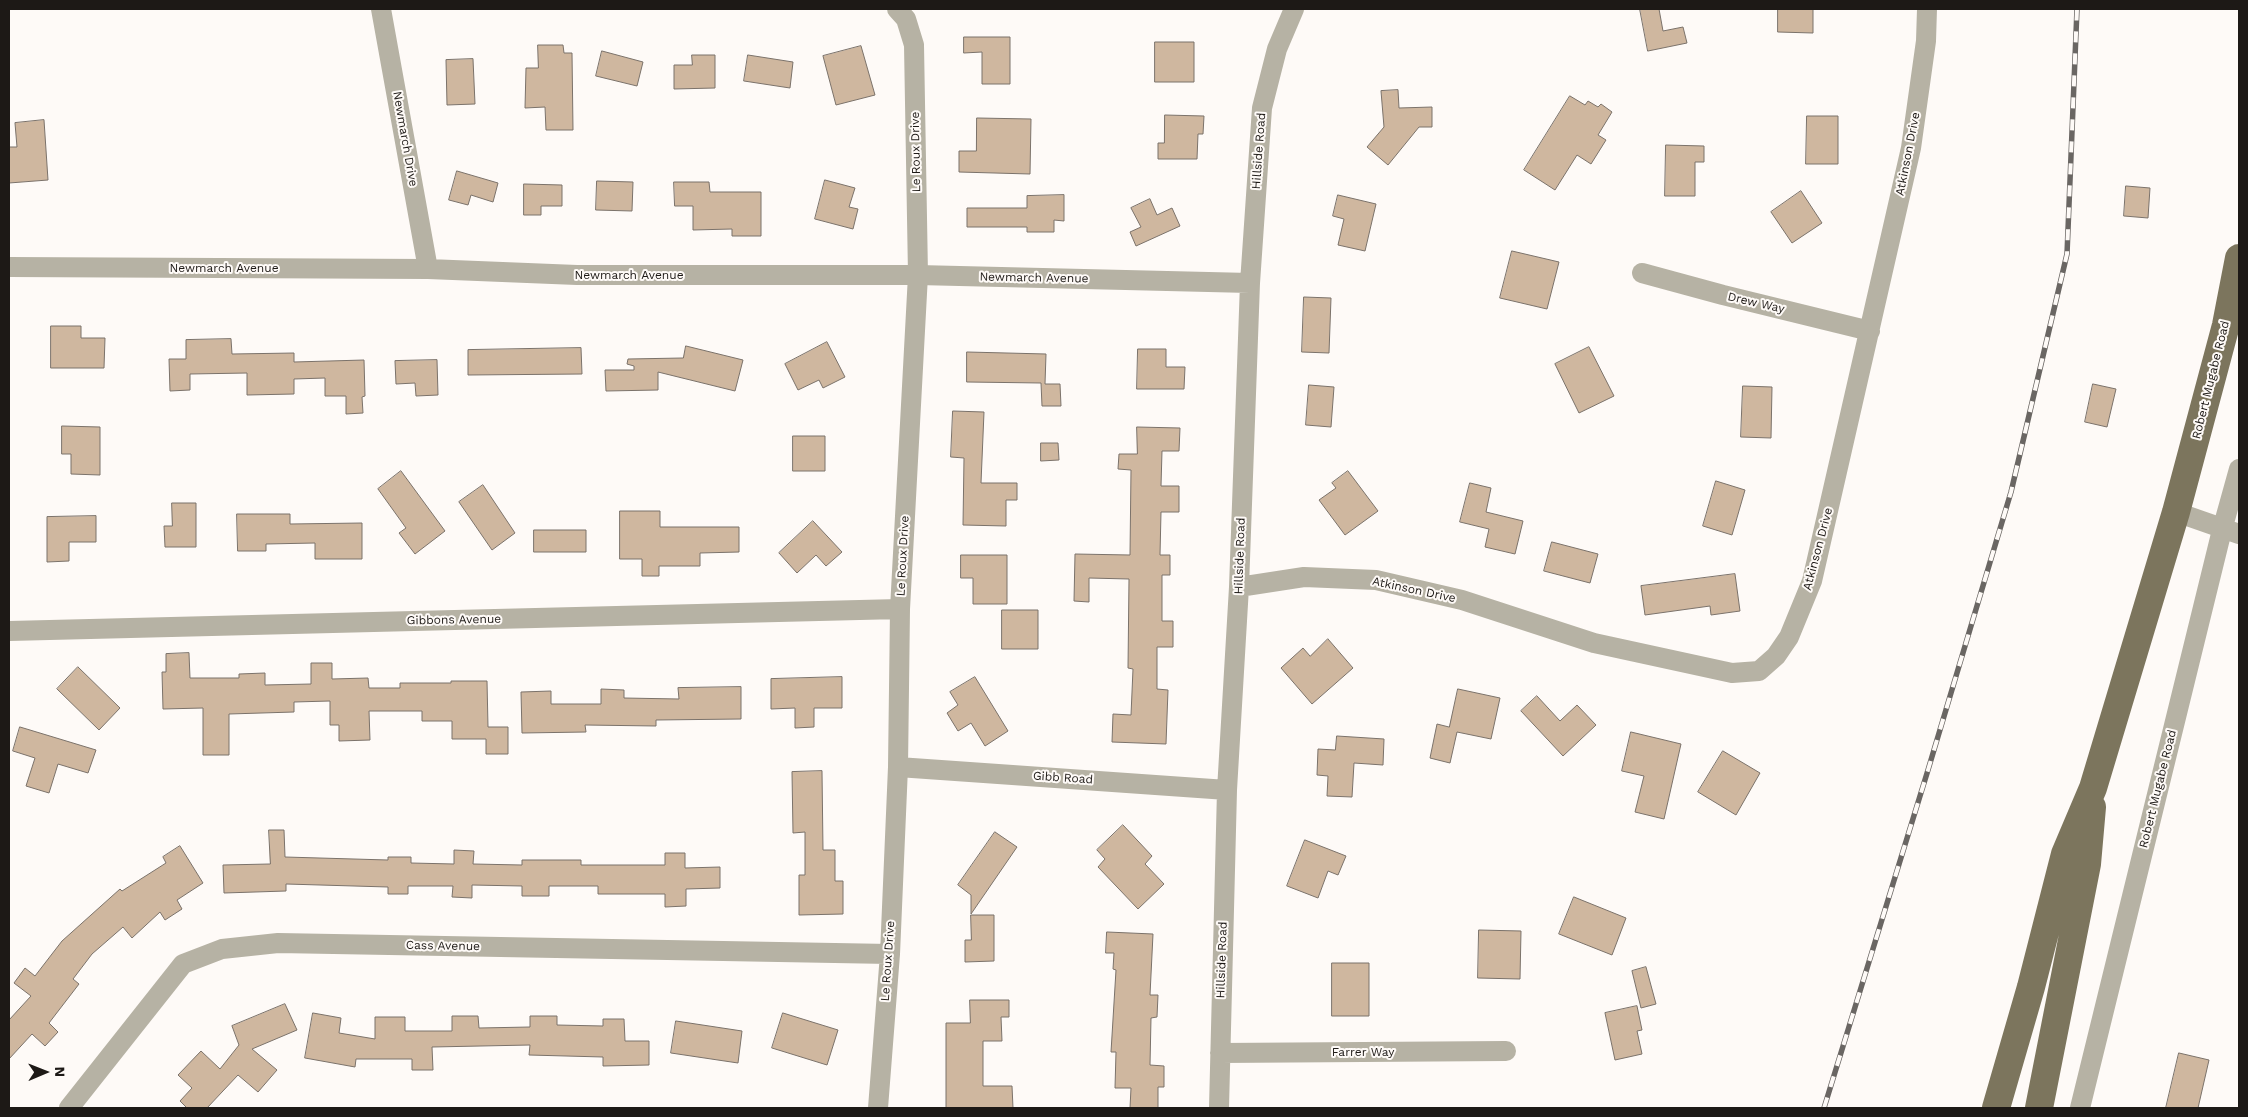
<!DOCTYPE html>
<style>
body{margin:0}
#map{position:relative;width:2248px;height:1117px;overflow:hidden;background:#fefaf7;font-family:"Work Sans",sans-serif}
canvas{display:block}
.frame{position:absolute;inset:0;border:10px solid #1d1916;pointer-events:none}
.north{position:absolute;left:20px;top:1047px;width:50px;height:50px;-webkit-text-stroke:4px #fefaf7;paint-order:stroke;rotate:89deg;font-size:14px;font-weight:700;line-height:20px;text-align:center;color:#1d1916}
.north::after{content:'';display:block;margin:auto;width:18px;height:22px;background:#1d1916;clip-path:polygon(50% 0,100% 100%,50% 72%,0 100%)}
</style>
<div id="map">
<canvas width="2248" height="1117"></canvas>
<div class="frame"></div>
<div class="north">N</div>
</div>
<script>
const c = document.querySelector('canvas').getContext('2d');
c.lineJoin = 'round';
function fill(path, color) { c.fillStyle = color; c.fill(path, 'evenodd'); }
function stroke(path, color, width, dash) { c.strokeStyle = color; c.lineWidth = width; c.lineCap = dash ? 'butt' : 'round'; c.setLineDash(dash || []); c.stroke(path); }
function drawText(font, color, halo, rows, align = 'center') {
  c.font = font + ' "Work Sans",sans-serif'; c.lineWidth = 4; c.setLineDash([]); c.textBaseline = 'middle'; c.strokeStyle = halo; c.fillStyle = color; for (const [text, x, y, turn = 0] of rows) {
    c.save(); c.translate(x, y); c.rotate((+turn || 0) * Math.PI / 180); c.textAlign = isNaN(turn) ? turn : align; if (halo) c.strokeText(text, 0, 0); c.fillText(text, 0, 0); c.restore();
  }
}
const building = new Path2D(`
 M 1640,9 L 1659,9 L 1663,31 L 1683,27 L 1687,43 L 1648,51 Z
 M 1778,9 L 1813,9 L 1813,33 L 1778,32 Z
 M 964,37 L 1010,37 L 1010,84 L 982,84 L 982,52 L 964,53 Z
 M 1155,42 L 1194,42 L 1194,82 L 1155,82 Z
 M 538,45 L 563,45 L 564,53 L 572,53 L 573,130 L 546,130 L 545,107 L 525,108 L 526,68 L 538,68 Z
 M 861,46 L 875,95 L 836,105 L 823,56 Z
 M 602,51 L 643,62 L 637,86 L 596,76 Z
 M 692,55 L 715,55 L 715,88 L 674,89 L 674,65 L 692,65 Z
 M 748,55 L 793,62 L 790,88 L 744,81 Z
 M 473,59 L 475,104 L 447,105 L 446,60 Z
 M 1398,90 L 1399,108 L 1432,107 L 1432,127 L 1419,127 L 1388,165 L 1367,147 L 1384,127 L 1381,91 Z
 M 1570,96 L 1585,105 L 1588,101 L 1598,107 L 1601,104 L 1612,112 L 1598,135 L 1606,140 L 1591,164 L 1577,155 L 1555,190 L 1524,170 Z
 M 1165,115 L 1204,116 L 1203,134 L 1198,134 L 1197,159 L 1158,159 L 1158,143 L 1164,143 Z
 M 1807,116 L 1838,116 L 1838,164 L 1806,164 Z
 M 977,118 L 1031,119 L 1030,174 L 959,172 L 959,151 L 976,151 Z
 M 44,120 L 48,180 L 9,183 L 9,147 L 17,147 L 15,123 Z
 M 1666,145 L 1704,146 L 1704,162 L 1695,162 L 1695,196 L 1665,196 Z
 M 457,171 L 498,183 L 493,202 L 471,195 L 468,205 L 449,200 Z
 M 825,180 L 855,188 L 849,207 L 858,209 L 853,229 L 815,219 Z
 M 597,181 L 633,182 L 632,211 L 596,210 Z
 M 674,182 L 709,182 L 710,192 L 761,192 L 761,236 L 732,236 L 732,229 L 693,230 L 693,206 L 675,206 Z
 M 524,184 L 562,185 L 562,206 L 541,206 L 541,215 L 524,215 Z
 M 2126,186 L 2150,188 L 2148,218 L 2124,216 Z
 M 1801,191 L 1822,223 L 1792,243 L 1771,212 Z
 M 1064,195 L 1064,221 L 1054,220 L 1054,232 L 1027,232 L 1027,227 L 967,227 L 967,208 L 1027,208 L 1027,196 Z
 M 1338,195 L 1376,204 L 1365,251 L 1338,245 L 1344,219 L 1333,216 Z
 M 1150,199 L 1157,215 L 1172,208 L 1180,226 L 1136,246 L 1130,232 L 1141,227 L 1131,208 Z
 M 1512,251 L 1559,262 L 1547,309 L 1500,298 Z
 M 1304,297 L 1331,298 L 1329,353 L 1302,352 Z
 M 51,326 L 81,326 L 81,338 L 105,338 L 104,368 L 51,368 Z
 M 231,339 L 232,354 L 294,353 L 294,362 L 364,360 L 365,396 L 362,397 L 363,413 L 346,414 L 346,396 L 325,396 L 325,378 L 294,379 L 294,394 L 247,395 L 247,373 L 190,374 L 190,390 L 170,391 L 169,359 L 186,359 L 186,340 Z
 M 827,342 L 845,377 L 823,388 L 819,380 L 798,390 L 785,364 Z
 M 686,346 L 743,360 L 735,391 L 658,372 L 658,390 L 606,391 L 605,370 L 634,370 L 634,366 L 627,364 L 628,359 L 683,358 Z
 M 1589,347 L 1614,396 L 1579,413 L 1555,364 Z
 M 581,348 L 582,374 L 468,375 L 468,350 Z
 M 1138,349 L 1166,349 L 1166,367 L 1185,367 L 1184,389 L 1137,389 Z
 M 967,352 L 1046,354 L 1045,384 L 1060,384 L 1061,406 L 1042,406 L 1041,383 L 967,382 Z
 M 437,360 L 438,395 L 416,396 L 415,383 L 396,384 L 395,361 Z
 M 2093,384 L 2116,389 L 2107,427 L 2085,422 Z
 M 1309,385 L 1334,387 L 1331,427 L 1306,425 Z
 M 1743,386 L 1772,387 L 1771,438 L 1741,437 Z
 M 953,411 L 984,412 L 981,483 L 1017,483 L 1017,500 L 1006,500 L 1006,526 L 963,525 L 964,458 L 951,457 Z
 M 62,426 L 100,427 L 100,475 L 71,474 L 71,454 L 62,454 Z
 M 1137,427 L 1180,428 L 1179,451 L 1162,451 L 1161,486 L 1179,486 L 1179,512 L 1161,512 L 1160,555 L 1170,555 L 1170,575 L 1162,575 L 1162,621 L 1173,621 L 1173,647 L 1157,647 L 1157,689 L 1168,690 L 1166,744 L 1112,742 L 1113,714 L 1131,715 L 1133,669 L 1128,668 L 1129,579 L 1089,578 L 1089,602 L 1074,601 L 1075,554 L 1130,555 L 1131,470 L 1118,469 L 1119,454 L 1137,454 Z
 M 793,436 L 825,436 L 825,471 L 793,471 Z
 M 1041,443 L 1058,443 L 1059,460 L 1041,461 Z
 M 401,471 L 445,531 L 415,554 L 399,533 L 406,528 L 378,489 Z
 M 1348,471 L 1378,511 L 1345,535 L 1319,500 L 1336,488 L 1332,483 Z
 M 1716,481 L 1745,490 L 1732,535 L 1703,526 Z
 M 1470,483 L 1491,488 L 1486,512 L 1523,521 L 1515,554 L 1485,547 L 1489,529 L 1460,522 Z
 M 483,485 L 515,533 L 492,550 L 459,502 Z
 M 172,503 L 196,503 L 196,547 L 165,547 L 164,526 L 172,526 Z
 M 620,511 L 660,511 L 660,527 L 739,527 L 739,552 L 700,553 L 700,566 L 659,566 L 659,576 L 642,576 L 642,559 L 620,559 Z
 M 237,514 L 290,514 L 290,524 L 362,523 L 362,559 L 315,559 L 315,543 L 266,544 L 266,551 L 238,551 Z
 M 96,516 L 96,542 L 69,542 L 69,561 L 47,562 L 47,517 Z
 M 813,521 L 842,552 L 826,566 L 816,555 L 797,573 L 779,553 Z
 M 534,530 L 586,530 L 586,552 L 534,552 Z
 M 1552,542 L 1598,554 L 1590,583 L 1544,571 Z
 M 961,555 L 1007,555 L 1007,604 L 973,604 L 973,578 L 961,578 Z
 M 1735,574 L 1740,611 L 1711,615 L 1710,606 L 1645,615 L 1641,586 Z
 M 1002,610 L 1038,610 L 1038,649 L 1002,649 Z
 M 1328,639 L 1353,668 L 1312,704 L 1281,668 L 1303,648 L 1310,656 Z
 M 189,653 L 190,678 L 239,678 L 239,674 L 265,673 L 265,685 L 311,684 L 311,663 L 332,663 L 332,679 L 368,678 L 369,688 L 400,688 L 400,683 L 451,683 L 451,681 L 487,681 L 488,727 L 508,727 L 508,754 L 486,754 L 486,739 L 452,739 L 452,721 L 422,721 L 422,711 L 369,711 L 370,740 L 339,741 L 339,725 L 330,725 L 330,701 L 294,702 L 294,712 L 229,714 L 229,755 L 203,755 L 203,708 L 163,709 L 162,672 L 166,672 L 166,654 Z
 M 78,667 L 120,708 L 99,730 L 57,689 Z
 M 842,677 L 842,708 L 814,708 L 814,727 L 795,728 L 795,708 L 771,709 L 771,679 Z
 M 975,677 L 1008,731 L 985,746 L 971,723 L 958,731 L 947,713 L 958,705 L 950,692 Z
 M 741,687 L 741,719 L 656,720 L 656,726 L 585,725 L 586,732 L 522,733 L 521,692 L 551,691 L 551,704 L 601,704 L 601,689 L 624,690 L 624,698 L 679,699 L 678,688 Z
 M 1458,689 L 1500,698 L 1491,739 L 1457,732 L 1450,763 L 1430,758 L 1437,724 L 1449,727 Z
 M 1537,696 L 1560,721 L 1577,705 L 1596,725 L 1563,756 L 1521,711 Z
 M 20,727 L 96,750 L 88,773 L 58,764 L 49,793 L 26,786 L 35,758 L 13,751 Z
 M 1631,732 L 1681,744 L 1664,819 L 1635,812 L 1644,776 L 1622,771 Z
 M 1337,736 L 1384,739 L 1383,765 L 1354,763 L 1352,797 L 1327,796 L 1328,776 L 1317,775 L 1318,749 L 1335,750 Z
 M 1723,751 L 1760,773 L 1736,815 L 1698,792 Z
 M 822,771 L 823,850 L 835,850 L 835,881 L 843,881 L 843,914 L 799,915 L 799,875 L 805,875 L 805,832 L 793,833 L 792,772 Z
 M 1123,825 L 1152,856 L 1145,864 L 1164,884 L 1138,909 L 1098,867 L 1105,859 L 1097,850 Z
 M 269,830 L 284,830 L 285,857 L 388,860 L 388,857 L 411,857 L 411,863 L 454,864 L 454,850 L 474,851 L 473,864 L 522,865 L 522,860 L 581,860 L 581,865 L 665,865 L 665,853 L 685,853 L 685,868 L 720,867 L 720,888 L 686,889 L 686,906 L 665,907 L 665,894 L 598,894 L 598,886 L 549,886 L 549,896 L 522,896 L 522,886 L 472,885 L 472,898 L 452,897 L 453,886 L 408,886 L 408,894 L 388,894 L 388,887 L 286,884 L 286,891 L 224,893 L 223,865 L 270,864 Z
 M 995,832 L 1017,847 L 971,914 L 971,895 L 958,885 Z
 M 1305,840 L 1346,856 L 1338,875 L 1328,871 L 1318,898 L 1287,886 Z
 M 180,846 L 203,883 L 177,900 L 182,909 L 165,920 L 160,912 L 132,938 L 123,927 L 92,954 L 73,979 L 79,984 L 49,1023 L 58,1032 L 45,1046 L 32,1034 L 9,1059 L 9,1020 L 31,996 L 14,983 L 25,968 L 35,976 L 62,941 L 120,889 L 122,891 L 166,863 L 163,857 Z
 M 1574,897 L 1626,918 L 1612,955 L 1559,934 Z
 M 971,915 L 994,915 L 994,961 L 965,962 L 965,940 L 971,940 Z
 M 1479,930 L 1521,931 L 1520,979 L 1478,978 Z
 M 1107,932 L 1153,934 L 1150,995 L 1158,995 L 1157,1017 L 1151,1018 L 1150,1065 L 1164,1066 L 1164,1087 L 1158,1087 L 1158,1108 L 1130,1108 L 1131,1088 L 1115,1088 L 1116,1052 L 1111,1052 L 1116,970 L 1113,969 L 1114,953 L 1106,953 Z
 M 1332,963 L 1369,963 L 1369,1016 L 1332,1016 Z
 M 1646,967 L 1656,1004 L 1641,1008 L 1632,971 Z
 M 970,1000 L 1009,1000 L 1009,1017 L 1001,1017 L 1002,1041 L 983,1041 L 983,1086 L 1012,1086 L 1013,1108 L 946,1108 L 946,1023 L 970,1023 Z
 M 285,1004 L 297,1030 L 252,1049 L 277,1070 L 258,1092 L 238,1075 L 207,1108 L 187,1108 L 180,1101 L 192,1088 L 178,1075 L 201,1051 L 220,1069 L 239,1045 L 232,1026 Z
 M 1637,1006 L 1642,1030 L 1637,1031 L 1642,1054 L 1615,1060 L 1605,1013 Z
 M 313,1013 L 341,1018 L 339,1033 L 375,1039 L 375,1017 L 405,1017 L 405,1031 L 452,1031 L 452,1016 L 478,1016 L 479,1028 L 530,1027 L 530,1016 L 557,1016 L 557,1025 L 603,1026 L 603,1019 L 624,1019 L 625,1041 L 649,1041 L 649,1065 L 603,1066 L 603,1057 L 529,1055 L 530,1045 L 432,1047 L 433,1070 L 412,1070 L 412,1059 L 356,1059 L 355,1067 L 305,1058 Z
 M 783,1013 L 838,1030 L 827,1065 L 772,1048 Z
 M 676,1021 L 742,1031 L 738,1063 L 671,1053 Z
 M 2179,1053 L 2209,1060 L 2198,1108 L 2166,1108 Z`);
const street = new Path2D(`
 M 381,9 L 428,269
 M 9,267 L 428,269 L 577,275 L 918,275 L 1250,283
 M 1642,273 L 1723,295 L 1870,331
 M 2176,512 L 2239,534
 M 1239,587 L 1304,577 L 1376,580 L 1462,600 L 1594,643 L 1732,673 L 1759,671 L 1776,656 L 1789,637 L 1812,581 L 1911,148 L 1926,41 L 1927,9
 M 9,631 L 900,609
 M 898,767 L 1227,790
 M 1220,1053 L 1506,1051
 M 69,1108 L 183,964 L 222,949 L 278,943 L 890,954
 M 878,1108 L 890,954 L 898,767 L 900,609 L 918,275 L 914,45 L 906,19 L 897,9
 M 1219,1108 L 1227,790 L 1239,587 L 1250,283 L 1262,108 L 1277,49 L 1294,9
 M 2080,1108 L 2222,530 L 2239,469`);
const primary = new Path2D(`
 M 1996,1108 L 2031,987 L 2065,854 L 2093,788 L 2176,512 L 2226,325 L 2239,258
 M 2039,1108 L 2087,864 L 2092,807`);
const rail = new Path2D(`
 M 1824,1108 L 1928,770 L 2011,492 L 2067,254 L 2077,9`);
const streetNames = [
 ["Newmarch Drive",405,139,80],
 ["Hillside Road",1259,151,-86],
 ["Le Roux Drive",916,152,-91],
 ["Atkinson Drive",1908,154,-79],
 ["Newmarch Avenue",224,268],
 ["Newmarch Avenue",629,275],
 ["Newmarch Avenue",1034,278,1],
 ["Drew Way",1756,303,13],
 ["Robert Mugabe Road",2211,380,-76],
 ["Atkinson Drive",1818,549,-75],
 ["Le Roux Drive",903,556,-87],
 ["Hillside Road",1240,556,-88],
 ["Atkinson Drive",1414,590,12],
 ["Gibbons Avenue",454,620,-1],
 ["Gibb Road",1063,778,4],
 ["Robert Mugabe Road",2158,789,-76],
 ["Cass Avenue",443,946,1],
 ["Hillside Road",1222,960,-88],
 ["Le Roux Drive",888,961,-86],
 ["Farrer Way",1363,1052]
];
fill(building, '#cfb79f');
stroke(building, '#7b726a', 1);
stroke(street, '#b6b2a4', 20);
stroke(primary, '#7c755d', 28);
stroke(rail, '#6a6663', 5.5);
stroke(rail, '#fefaf7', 4, [11]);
drawText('12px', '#1d1916', '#fefaf7', streetNames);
</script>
